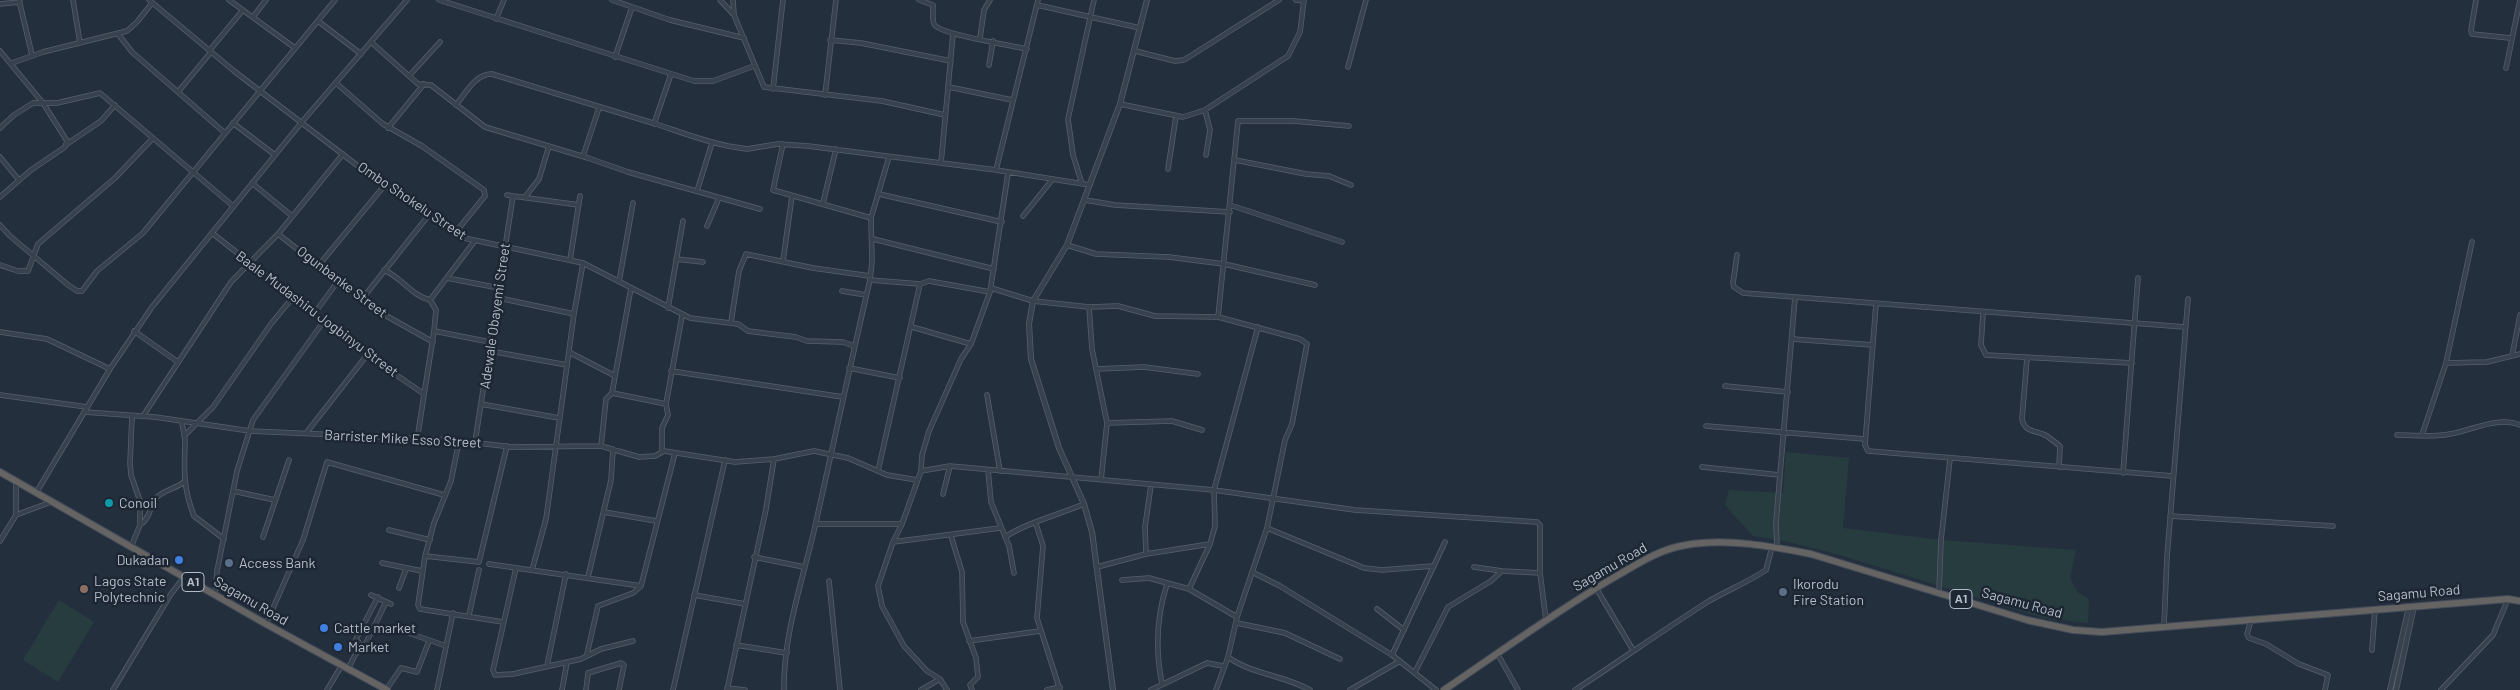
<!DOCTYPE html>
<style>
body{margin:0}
canvas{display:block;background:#242f3e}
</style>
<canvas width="2520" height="690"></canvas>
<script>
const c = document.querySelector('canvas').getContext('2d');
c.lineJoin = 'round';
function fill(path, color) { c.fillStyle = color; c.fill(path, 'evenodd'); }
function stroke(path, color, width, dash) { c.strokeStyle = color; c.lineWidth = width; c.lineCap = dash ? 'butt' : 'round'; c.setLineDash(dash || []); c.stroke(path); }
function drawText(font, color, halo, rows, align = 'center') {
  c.font = font + ' Barlow,sans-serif'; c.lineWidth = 5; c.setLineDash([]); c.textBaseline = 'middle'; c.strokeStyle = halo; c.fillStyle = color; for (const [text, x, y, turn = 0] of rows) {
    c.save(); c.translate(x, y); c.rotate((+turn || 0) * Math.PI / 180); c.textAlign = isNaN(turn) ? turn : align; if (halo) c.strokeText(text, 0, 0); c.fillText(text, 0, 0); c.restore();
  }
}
const green = new Path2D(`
 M 1786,452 L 1849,458 L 1843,528 L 1941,540 L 2076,550 L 2070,578 L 2078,593 L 2089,599 L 2088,623 L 2043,618 L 1840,555 L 1785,541 L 1753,536 L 1725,505 L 1729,490 L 1783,493 Z
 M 59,600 L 94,622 L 58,682 L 23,660 Z`);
const minor = new Path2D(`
 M 19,0 L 32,55
 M 73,0 L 80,43
 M 149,0 L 234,71 L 371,176 L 464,238 L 583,263 L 690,318 L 738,324 L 748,331 L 763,333 L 796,337 L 807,341 L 843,342 L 854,346
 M 229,0 L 295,48
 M 439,0 L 694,81 L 713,81 L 754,66
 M 612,0 L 670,20 L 744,38
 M 720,0 L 734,15
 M 733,0 L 734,15 L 764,87 L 882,101 L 945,115
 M 919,0 L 933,5 C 933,11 932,19 934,24 C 938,34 1013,46 1027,49
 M 1296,0 L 1304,1
 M 2476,0 L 2471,30 L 2472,34 L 2510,38
 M 0,4 L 20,2
 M 1037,5 L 1140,28
 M 253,17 L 266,0
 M 496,19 L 504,0
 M 318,21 L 361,54
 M 118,34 L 132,52 L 225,133
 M 980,38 L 984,10 L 990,0
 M 830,40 L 861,43 L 951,61
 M 371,42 L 418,84 L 431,85 L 485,127 L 588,158 L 628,172 L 760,209
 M 0,51 L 43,103 L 67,141 L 65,147 L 31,170 L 0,197
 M 209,51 L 243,10
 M 1135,51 L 1175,61 L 1184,60 L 1279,0
 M 615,57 L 632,7
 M 12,63 L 43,52 L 127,31 L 137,22 L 152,3
 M 989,65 L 993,41
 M 1348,67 L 1366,0
 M 2506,68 L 2520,0
 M 409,76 L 440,42
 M 336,83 L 383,124 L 422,146 L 484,190 L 485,196 L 455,233
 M 949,87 L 1012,100
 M 773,89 L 783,0
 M 178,92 L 211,52
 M 825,95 L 836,0
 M 1120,104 L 1183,117 L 1205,110 L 1288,56 L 1300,32 L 1304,0
 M 456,105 C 465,94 476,73 492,74 C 547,91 601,107 656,124 C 680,132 703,141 728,146 L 747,149 L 778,144 L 808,146 L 996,170 L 1090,185
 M 1205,110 L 1210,130 L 1206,155
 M 233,123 L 275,155
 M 654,124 L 671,74
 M 0,128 L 14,115 L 33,103 L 57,103 L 100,93 L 233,206
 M 388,128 L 424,84
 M 67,144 L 101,121 L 115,105
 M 783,144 L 773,190 L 871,218
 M 583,156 L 599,108
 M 0,157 L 19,180
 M 1235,160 L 1306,174 L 1329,176 L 1351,185
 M 941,163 L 953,34
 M 1168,169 L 1176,116
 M 996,170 L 1038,0
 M 252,183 L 292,216
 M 1082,184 L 1073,155 L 1068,119 L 1094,0
 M 697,191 L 712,143
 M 879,194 L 1002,222
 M 513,196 L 579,205
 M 525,197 L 539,179 L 549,146
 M 1085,200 L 1115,205 L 1230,212
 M 823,203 L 836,149
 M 1230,205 L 1342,242
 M 1023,216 L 1052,180
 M 0,225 L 10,236 L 67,284 L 77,291 L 82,291 L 97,271 L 143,233 L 335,0
 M 707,226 L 719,198
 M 212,233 L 367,355 L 424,394
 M 278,234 L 374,309 L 433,342
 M 873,239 L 994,269
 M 1067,245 L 1096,254 L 1169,257 L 1224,264 L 1315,285
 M 1737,255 L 1733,283 L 1734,287 L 1743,293 L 2185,327
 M 676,259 L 703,262
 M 570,260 L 580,196
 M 783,261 L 792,196
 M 0,265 L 18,271 L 28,271 L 38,244 L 115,178 L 153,138
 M 319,265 L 384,186
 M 384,270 C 401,277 412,296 430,300 L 474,242
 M 447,278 L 499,288
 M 870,280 L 920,284 L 929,281 L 990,292
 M 619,282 L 633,203
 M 991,288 L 1033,301 L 1089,307 L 1118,306 L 1155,316 L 1218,317 L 1300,339 L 1307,344 L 1292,424 L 1285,440 L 1267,528 L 1237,617 L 1228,657 L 1216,690
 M 842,291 L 866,295
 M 499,298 L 574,314
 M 362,299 L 428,216
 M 430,300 L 436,310 L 434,331
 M 1876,304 L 1865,445 L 1868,451 L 2173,476
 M 1089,307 L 1092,349 L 1107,423 L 1101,480
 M 668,308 L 683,221
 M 1983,313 L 1981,345 L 1986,355 L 2132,363
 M 314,314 L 338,281
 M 1218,317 L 1238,121 L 1294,121 L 1349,126
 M 731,322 L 739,271 L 746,254 L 813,268 L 870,276
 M 912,327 L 971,344
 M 134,331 L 178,362
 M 0,332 L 47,339 L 110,369
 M 1792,339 L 1873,345
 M 490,351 L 567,365
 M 569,352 L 615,376
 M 2512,356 L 2520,315
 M 2027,358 L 2022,419 C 2025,433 2036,430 2047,436 C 2051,439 2056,443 2060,446 L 2059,467
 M 2446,363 L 2487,362 L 2520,354
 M 849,368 L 900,378
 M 1096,369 L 1144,367 L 1198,374
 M 671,371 L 843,397
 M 1725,386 L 1788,392
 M 612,393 L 666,404
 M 0,395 L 87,407
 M 987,395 L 1000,471
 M 481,404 L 559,418
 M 84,412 L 155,417 L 250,431 L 452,440 L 512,447 L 601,446 L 639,457 L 655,456 L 664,451 L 735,462 L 774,459 L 814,451 L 848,458 L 887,475 L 917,480
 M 143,416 L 231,282 L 278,234 L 343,154
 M 182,421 C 182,428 185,434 185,441 C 184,470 183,488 194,516 L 224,539
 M 1107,423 L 1172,421 L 1202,430
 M 1706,426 L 1865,439
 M 307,432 L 367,355
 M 2397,435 C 2413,435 2429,437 2444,435 C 2467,433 2497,415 2520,425
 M 2422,435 L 2446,363 L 2472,242
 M 184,436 L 213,407 L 271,324 L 293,297
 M 417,440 L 434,331 L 485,341 L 490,346
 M 459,441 L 451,481 L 434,523 L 425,556 L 418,605 L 420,609 L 503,622
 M 475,442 L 513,196 L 507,195
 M 601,446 L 606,399 L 612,393 L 631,288
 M 662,452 L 662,428 L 668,415 L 666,404 L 682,316
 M 1702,467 L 1780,475
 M 988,470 L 991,502 L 1009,546 L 1014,573
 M 878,471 L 920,284
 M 921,471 L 950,466 L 1214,490 L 1355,510 L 1537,522 L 1540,525 L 1540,573 L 1546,620
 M 2123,473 L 2138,278
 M 233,491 L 275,500
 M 36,493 L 110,369 L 152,307 L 301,123 L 407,0
 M 943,494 L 950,466
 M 604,512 L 656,521
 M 16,515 L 51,502
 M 2170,516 L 2333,526
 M 816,524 L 902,524
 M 1036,524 L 1043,546 L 1037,618 L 1060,690
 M 140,525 C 150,519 150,506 156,498 C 164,490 175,489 184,482
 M 1267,528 L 1364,568 L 1382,570 L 1433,566
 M 389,530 L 430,540
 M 951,536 L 962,572 L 963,622 L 976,658 L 978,677 L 970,685 L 972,690
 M 263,537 L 289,460
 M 1005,537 C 1028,522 1058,515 1084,504
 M 0,541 L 16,515 L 16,481
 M 893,542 L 1000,528
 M 131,547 L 140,525 L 140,501 L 131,475 L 130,463 L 132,417
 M 1777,548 L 1776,522 L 1795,297
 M 1146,554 L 1145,527 L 1151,485
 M 425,556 L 479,562 L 507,446
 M 754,557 L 804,567
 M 382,563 L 422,571
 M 489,564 L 641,586
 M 1097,567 L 1146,554 L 1210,544
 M 1474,567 L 1502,571
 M 516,568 L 493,670 L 495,675 L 513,674 L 581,659 L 601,649 L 633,641
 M 532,570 L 546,519 L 574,314 L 583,263
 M 1252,572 L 1280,586 L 1392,655
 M 588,577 L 611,480 L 613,449
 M 1122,580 L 1149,578 L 1189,589 L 1237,617
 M 829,581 L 840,690
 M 399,588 L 406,569
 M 1596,588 L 1633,650
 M 1189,589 L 1210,544 L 1215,526 L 1214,490 L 1258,327
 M 1939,593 L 1941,540 L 1950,459
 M 215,595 L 217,571 L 237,471 L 253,420 L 324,321
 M 371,595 L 391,604
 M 694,595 L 745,604
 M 1377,609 L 1404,630
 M 469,615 L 479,570
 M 2251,620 L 2247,634 L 2249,638 L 2266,644 L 2299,664 L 2328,675 L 2325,690
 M 1237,623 L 1285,633 L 1340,659
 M 266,624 L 303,540 L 327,462 L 444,495
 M 2164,626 L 2167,557 L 2188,299
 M 403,631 L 446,646
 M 969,641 L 1040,631
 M 361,645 L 356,639 L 378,597
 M 736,645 L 787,653
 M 2372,650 L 2375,609
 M 1497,653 L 1518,690
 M 587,654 L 598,606 L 633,593 L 641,586 L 675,453
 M 1228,657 C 1253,675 1284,675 1310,690
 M 547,666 L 566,574
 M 348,669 L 355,655 L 366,643 L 386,602
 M 1415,672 L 1448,607 L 1491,581 L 1502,571 L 1540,573
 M 1162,684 C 1155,649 1156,618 1167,584
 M 727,688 L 745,690
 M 113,690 L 171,594 L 184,577
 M 327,690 L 342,665
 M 386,690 L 401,668 L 417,672 L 429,641
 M 437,690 L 453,613
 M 562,690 L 567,662
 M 586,690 L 588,673 L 621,663 L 624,665 L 619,690
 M 673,690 L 725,460
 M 727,690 L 766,509 L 774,459
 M 784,690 C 783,633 804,577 816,522 C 834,442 851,361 870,280 L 872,262 L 871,218 L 889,157
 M 921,690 L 940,679
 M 947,690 L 940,679 L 927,671 L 904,646 L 882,606 L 878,586 L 893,542 L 902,524 L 921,471 L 922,455 L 929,431 L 961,359 L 971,344 L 990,292 L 1008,173
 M 1047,690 L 1060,687
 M 1151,690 L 1207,663 L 1223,666
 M 1350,690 L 1400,661
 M 1436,690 L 1392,655 L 1445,542
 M 1575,690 C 1620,661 1663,630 1709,601 C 1728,590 1748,582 1766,570 L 1772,547
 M 2441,690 L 2493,635 L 2508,599`);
const tertiary = new Path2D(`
 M 1113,690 L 1092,532 L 1084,504 L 1059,448 L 1031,359 L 1029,324 L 1033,301 L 1067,245 L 1120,104 L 1147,0
 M 2390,690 L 2409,607
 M 2396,690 L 2414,606`);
const trunk = new Path2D(`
 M 0,472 L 266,624 L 387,690
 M 1444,690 C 1500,652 1555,612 1613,578 C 1636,565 1659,549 1686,545 C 1727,538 1770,546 1811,554 L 2027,620 L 2073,630 L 2102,632 L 2508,599 L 2520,601`);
const markers = [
 [109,503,5,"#0f9aa8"],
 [179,560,5,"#3f7fe0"],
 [229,563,5,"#5c6f8a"],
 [84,589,5,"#8d6e63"],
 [1783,592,5,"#5c6f8a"],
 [324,628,5,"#3f7fe0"],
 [338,647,5,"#3f7fe0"]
];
const shields = [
 [193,582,22],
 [1961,599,22]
];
const shieldNames = [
 ["A1",193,582],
 ["A1",1961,599]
];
const streetNames = [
 ["Ombo Shokelu Street",412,201,34],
 ["Ogunbanke Street",342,282,37],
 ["Baale Mudashiru Jogbinyu Street",317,314,37],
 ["Adewale Obayemi Street",495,316,-82],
 ["Barrister Mike Esso Street",403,439,3],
 ["Sagamu Road",1610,567,-30],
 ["Sagamu Road",2419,593,-5],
 ["Sagamu Road",251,601,30],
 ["Sagamu Road",2022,603,15]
];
const poiNames = [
 ["Conoil",119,503],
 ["Dukadan",169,560,"right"],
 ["Access Bank",239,563],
 ["Lagos State",94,581],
 ["Polytechnic",94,597],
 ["Ikorodu",1793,584],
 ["Fire Station",1793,600],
 ["Cattle market",334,628],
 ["Market",348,647]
];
fill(green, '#263c3f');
stroke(minor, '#565f6c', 5.5);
stroke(tertiary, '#565f6c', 6);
stroke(trunk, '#434c59', 8);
stroke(minor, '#38414e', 4);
stroke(tertiary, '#38414e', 4.5);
stroke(trunk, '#656462', 6);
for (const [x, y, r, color] of markers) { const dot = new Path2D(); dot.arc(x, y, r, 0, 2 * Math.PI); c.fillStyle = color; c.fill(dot); stroke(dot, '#1d2633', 2); }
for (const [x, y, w] of shields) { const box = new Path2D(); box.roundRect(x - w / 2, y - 9.5, w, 19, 4); c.fillStyle = '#1d2633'; c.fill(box); stroke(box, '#b4bcc9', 1); }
drawText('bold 12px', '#b4bcc9', null, shieldNames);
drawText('14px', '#b4bcc9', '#1d2633', streetNames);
drawText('14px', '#b4bcc9', '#1d2633', poiNames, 'left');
</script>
